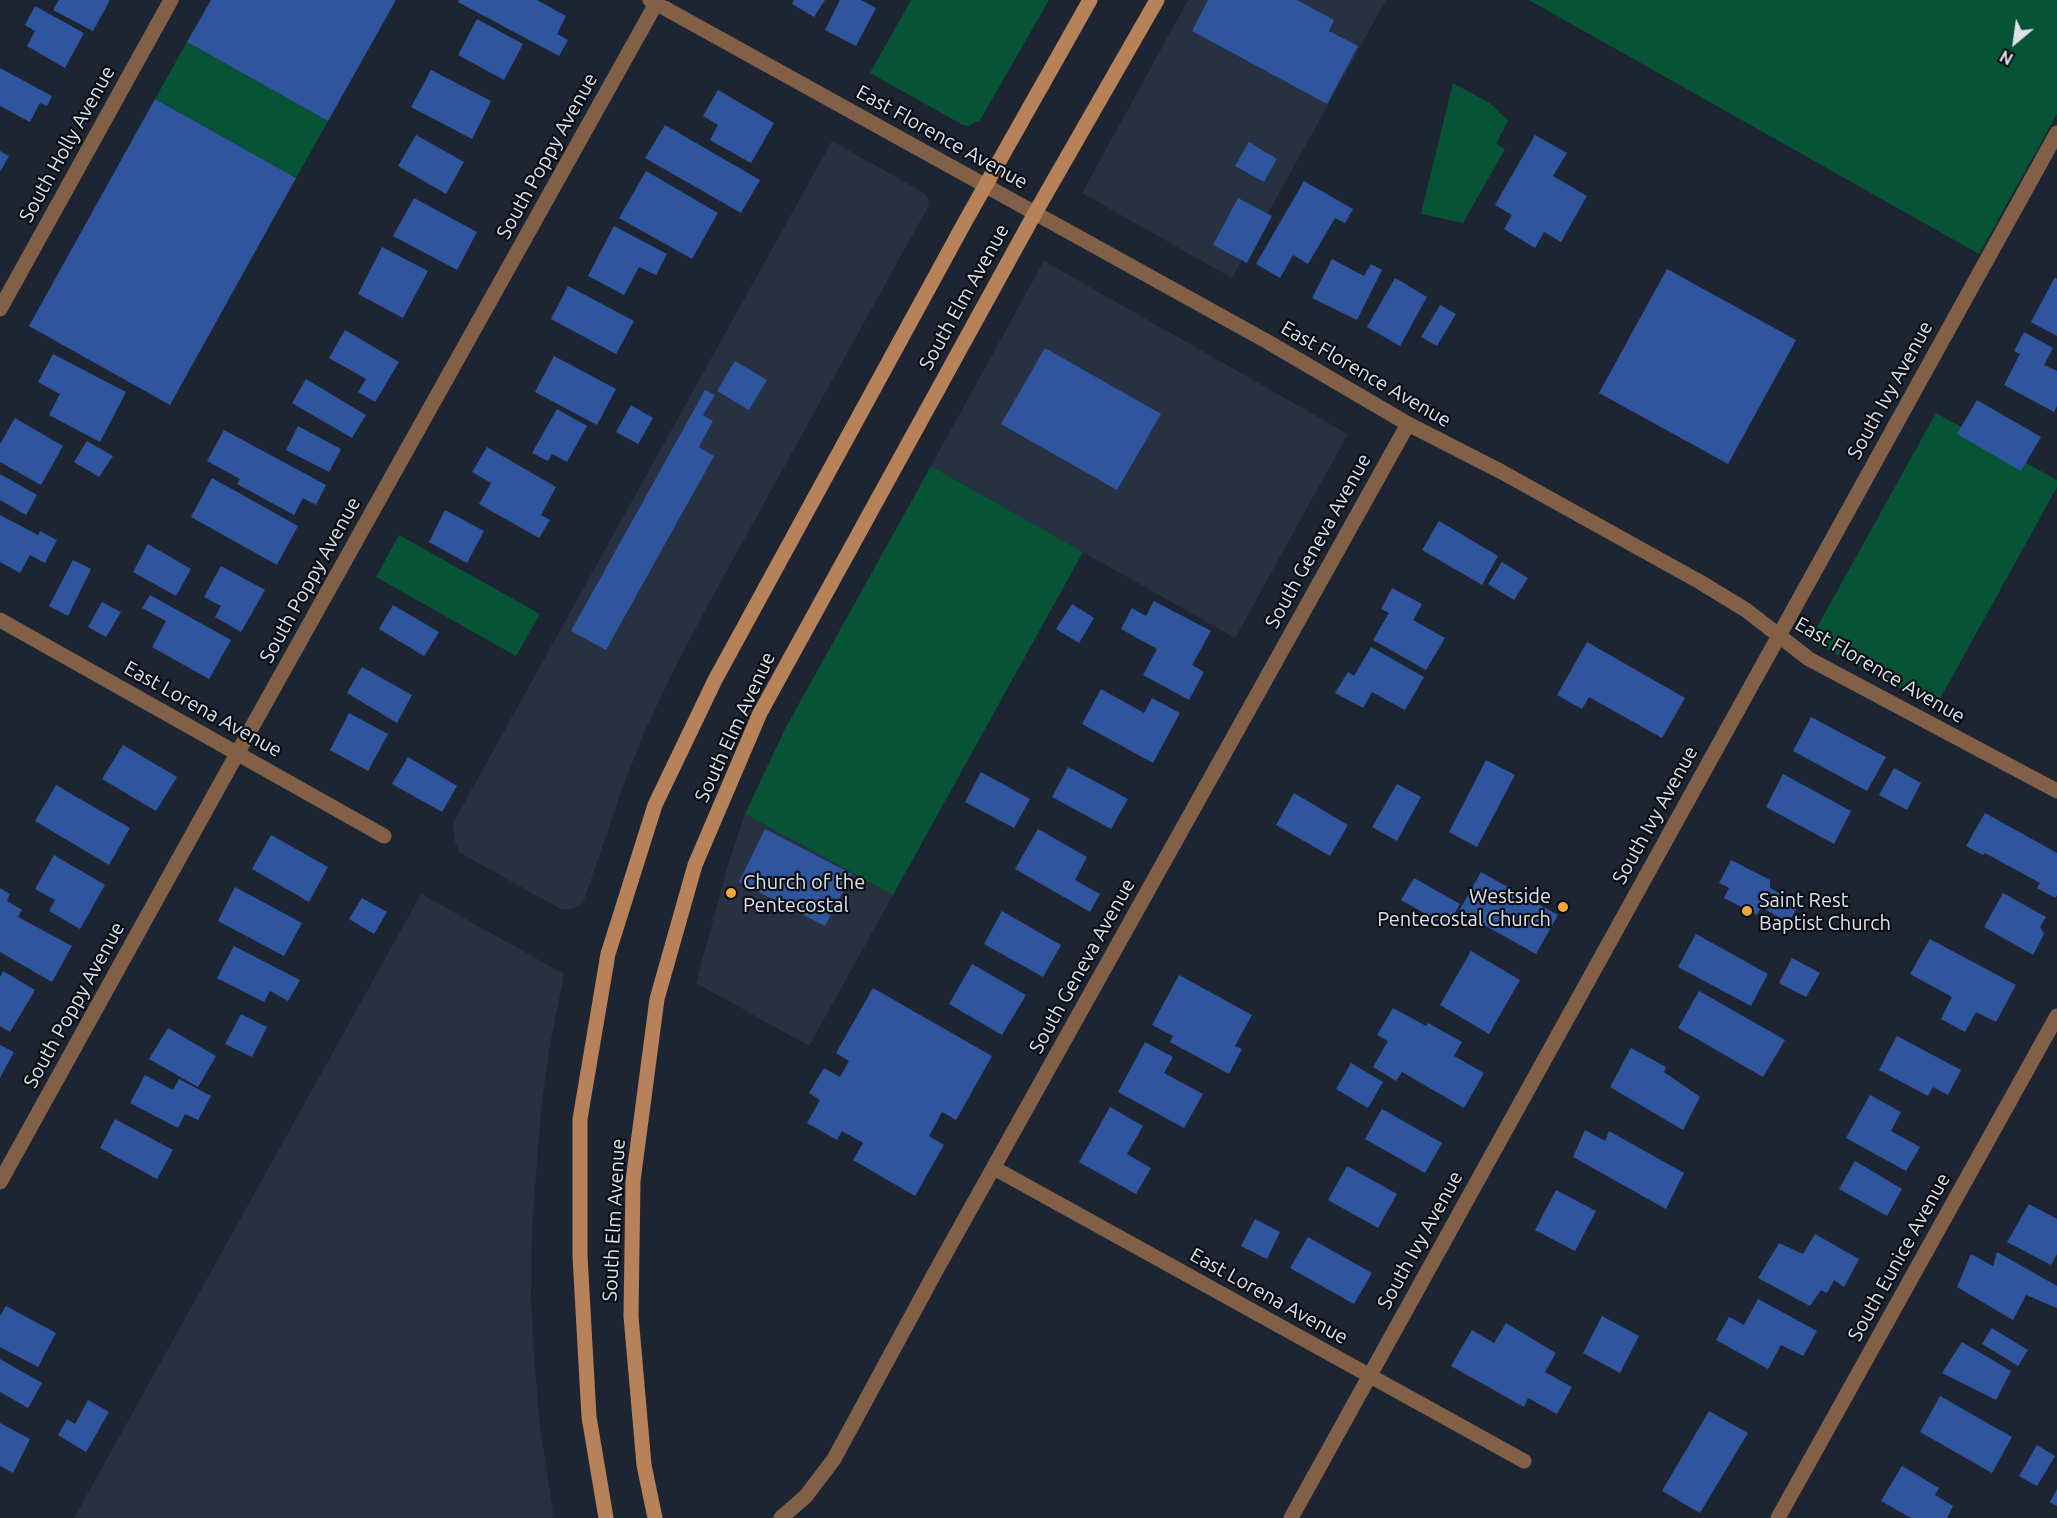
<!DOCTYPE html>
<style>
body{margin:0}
#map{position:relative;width:2057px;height:1518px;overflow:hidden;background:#1e2532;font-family:Ubuntu,sans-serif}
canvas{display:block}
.north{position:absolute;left:1985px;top:12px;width:60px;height:60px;-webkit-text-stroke:4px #0b0e14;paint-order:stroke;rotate:209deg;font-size:16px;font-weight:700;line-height:24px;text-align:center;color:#dde2ea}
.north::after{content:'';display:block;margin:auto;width:21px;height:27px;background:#dde2ea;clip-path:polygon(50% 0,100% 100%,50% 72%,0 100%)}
</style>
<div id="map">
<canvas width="2057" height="1518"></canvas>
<div class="north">N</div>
</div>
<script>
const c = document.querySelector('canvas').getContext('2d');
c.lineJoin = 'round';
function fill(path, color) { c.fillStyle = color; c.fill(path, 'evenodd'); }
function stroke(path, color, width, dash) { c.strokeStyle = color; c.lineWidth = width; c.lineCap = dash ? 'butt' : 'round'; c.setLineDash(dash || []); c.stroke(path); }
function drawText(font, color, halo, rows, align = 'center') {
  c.font = font + ' Ubuntu,sans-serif'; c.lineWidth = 4.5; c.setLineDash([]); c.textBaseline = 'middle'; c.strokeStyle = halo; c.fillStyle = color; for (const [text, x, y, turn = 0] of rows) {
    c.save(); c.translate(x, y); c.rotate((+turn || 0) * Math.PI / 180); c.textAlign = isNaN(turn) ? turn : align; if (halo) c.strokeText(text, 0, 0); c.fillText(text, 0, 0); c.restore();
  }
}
const built = new Path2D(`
 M 1188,0 L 1386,0 L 1232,278 L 1082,193 Z
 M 832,141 L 924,193 L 928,198 L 929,205 L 705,610 L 674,670 L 646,728 L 622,789 L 583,903 L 572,909 L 561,909 L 460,853 L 454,839 L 453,823 Z
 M 1044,261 L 1348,434 L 1235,638 L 931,466 Z
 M 745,814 L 893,895 L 809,1046 L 696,983 L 728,865 Z
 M 421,894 L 564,974 L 550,1044 L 541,1109 L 532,1227 L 531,1298 L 534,1356 L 540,1426 L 553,1512 L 552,1518 L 74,1518 Z`);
const green = new Path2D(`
 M 911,0 L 1049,0 L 979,122 L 976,121 L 969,126 L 963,125 L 870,73 Z
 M 1529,0 L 2057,0 L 2057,114 L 1979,254 Z
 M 187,42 L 328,121 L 296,178 L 155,99 Z
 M 1453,83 L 1491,104 L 1508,121 L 1496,144 L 1505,149 L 1463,223 L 1421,214 Z
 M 1936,413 L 2057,480 L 2057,487 L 1935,708 L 1810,640 Z
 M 931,466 L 1083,552 L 893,895 L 745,814 L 786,727 Z
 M 399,535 L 540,614 L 516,656 L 376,577 Z`);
const building = new Path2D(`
 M 59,0 L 110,0 L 93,31 L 53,10 Z
 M 211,0 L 396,0 L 328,121 L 187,42 Z
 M 459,0 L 537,0 L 566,16 L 557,34 L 568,40 L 559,56 L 458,2 Z
 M 794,0 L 825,0 L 814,17 L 792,4 Z
 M 840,0 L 861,0 L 876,8 L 856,46 L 825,30 Z
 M 1208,0 L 1297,0 L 1334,20 L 1329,31 L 1358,46 L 1327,104 L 1192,31 Z
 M 35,6 L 84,33 L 65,68 L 27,46 L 35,31 L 25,25 Z
 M 477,19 L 523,44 L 504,80 L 458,55 Z
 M 0,68 L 52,96 L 47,106 L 40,103 L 30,122 L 0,106 Z
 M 431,70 L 491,101 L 472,139 L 411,107 Z
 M 718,90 L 774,123 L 751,163 L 710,140 L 718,125 L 703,116 Z
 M 155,99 L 296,178 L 170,405 L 29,326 Z
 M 665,125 L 760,180 L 741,213 L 645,158 Z
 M 416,135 L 464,162 L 446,194 L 398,166 Z
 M 1535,135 L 1567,153 L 1553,176 L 1587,196 L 1561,242 L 1544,232 L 1535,248 L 1504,229 L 1512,215 L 1495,205 Z
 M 1249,142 L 1277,159 L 1264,182 L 1235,166 Z
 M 0,151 L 9,156 L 0,172 Z
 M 646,171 L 718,213 L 692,259 L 619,218 Z
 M 1304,181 L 1353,209 L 1345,223 L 1335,218 L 1308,264 L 1293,255 L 1280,278 L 1256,264 Z
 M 414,198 L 477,232 L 457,270 L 393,236 Z
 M 1238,198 L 1272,216 L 1247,263 L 1213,245 Z
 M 614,226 L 667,254 L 656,275 L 639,267 L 624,295 L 588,276 Z
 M 382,247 L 428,271 L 403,318 L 358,294 Z
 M 1332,259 L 1364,276 L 1371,264 L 1382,270 L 1357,320 L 1312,298 Z
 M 1667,269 L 1796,340 L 1728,464 L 1599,393 Z
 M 2055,277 L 2057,279 L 2057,336 L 2031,322 Z
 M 1395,278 L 1427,297 L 1400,346 L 1367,327 Z
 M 568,286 L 634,321 L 616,354 L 551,319 Z
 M 1440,305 L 1456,314 L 1437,346 L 1421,337 Z
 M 345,330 L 399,362 L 375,402 L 358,392 L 366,379 L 329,358 Z
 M 2024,332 L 2053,348 L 2044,365 L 2057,371 L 2057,406 L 2054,412 L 2004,385 L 2020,354 L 2014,351 Z
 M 1045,348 L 1161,414 L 1117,490 L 1001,424 Z
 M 53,354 L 126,392 L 100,442 L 49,415 L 60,394 L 38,382 Z
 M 554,356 L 616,389 L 597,425 L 535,392 Z
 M 735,361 L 767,380 L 749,410 L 717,391 Z
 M 306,379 L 366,415 L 352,438 L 292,403 Z
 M 705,390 L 715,395 L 703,415 L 713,421 L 699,447 L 714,456 L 606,650 L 571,631 Z
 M 1977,400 L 2041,437 L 2021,471 L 1957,434 Z
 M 631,405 L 653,418 L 638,444 L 616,432 Z
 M 557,409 L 587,426 L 567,462 L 552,454 L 548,461 L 532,453 Z
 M 15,418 L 63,446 L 41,485 L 0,462 L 0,444 Z
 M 298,426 L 341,449 L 329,472 L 286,450 Z
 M 224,430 L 326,485 L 316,505 L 303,498 L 294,515 L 237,484 L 240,479 L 207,461 Z
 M 87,441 L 113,456 L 99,477 L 74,462 Z
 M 487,447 L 556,487 L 541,515 L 550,520 L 539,538 L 479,504 L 491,483 L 472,472 Z
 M 0,474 L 37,495 L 26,515 L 0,500 Z
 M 212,478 L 298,526 L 277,565 L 191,517 Z
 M 445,510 L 484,531 L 467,563 L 429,542 Z
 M 0,515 L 38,535 L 40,531 L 57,540 L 45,563 L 30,555 L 20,573 L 0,562 Z
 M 1439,521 L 1498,556 L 1482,585 L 1422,550 Z
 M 148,544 L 191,569 L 176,596 L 133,572 Z
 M 73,560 L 91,569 L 68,616 L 49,606 Z
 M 1502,562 L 1528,578 L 1514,600 L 1488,584 Z
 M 221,566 L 265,590 L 241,632 L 215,617 L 221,606 L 204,597 Z
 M 1392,588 L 1422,604 L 1413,620 L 1445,638 L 1426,670 L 1373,640 L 1389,613 L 1381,609 Z
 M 150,595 L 231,640 L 209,679 L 152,647 L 166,621 L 142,608 Z
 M 1154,601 L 1211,631 L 1192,665 L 1204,672 L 1189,700 L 1143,675 L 1157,649 L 1121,629 L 1132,608 L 1146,616 Z
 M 102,602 L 121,612 L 106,637 L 88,627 Z
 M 1072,604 L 1094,618 L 1079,643 L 1056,629 Z
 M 393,605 L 439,632 L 424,656 L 379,629 Z
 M 1587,642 L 1685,698 L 1662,738 L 1589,697 L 1582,709 L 1557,695 Z
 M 1371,647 L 1424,677 L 1405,710 L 1372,692 L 1363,708 L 1335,693 L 1348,672 L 1354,676 Z
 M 362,667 L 412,695 L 397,723 L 347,693 Z
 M 1101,689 L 1144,713 L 1152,698 L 1180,713 L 1153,763 L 1082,724 Z
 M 349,713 L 388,734 L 368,771 L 330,750 Z
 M 1811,717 L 1886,757 L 1867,791 L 1793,751 Z
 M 123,745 L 177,777 L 156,811 L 102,779 Z
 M 408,757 L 457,786 L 442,812 L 392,784 Z
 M 1486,760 L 1515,775 L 1477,847 L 1449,832 Z
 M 1068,767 L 1128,799 L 1111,829 L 1052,797 Z
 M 1894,768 L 1921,783 L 1907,810 L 1879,795 Z
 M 981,772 L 1030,799 L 1014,828 L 965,802 Z
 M 1783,774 L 1851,811 L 1834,844 L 1766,807 Z
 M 1397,784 L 1421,797 L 1397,841 L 1372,827 Z
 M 56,785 L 130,828 L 109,865 L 35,821 Z
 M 1294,793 L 1348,825 L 1330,856 L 1276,825 Z
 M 1985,813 L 2057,853 L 2057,895 L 2055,898 L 2037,888 L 2040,883 L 1985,853 L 1983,855 L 1966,846 Z
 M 765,829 L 852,874 L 825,926 L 739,882 Z
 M 1038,829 L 1087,857 L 1075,880 L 1100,894 L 1090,912 L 1015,869 Z
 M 271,835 L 328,867 L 309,902 L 252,869 Z
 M 54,855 L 105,885 L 80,929 L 49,911 L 55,900 L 35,889 Z
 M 1731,860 L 1770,880 L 1770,888 L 1799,904 L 1789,923 L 1761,907 L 1757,915 L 1724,898 L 1729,888 L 1719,883 Z
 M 1481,872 L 1558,915 L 1536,954 L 1459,911 Z
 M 1414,878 L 1460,904 L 1447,926 L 1401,900 Z
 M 235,887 L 302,923 L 284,956 L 218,921 Z
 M 0,888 L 10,894 L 7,901 L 22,910 L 18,917 L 72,946 L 52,982 L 0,952 Z
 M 2003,893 L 2046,917 L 2040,927 L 2044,934 L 2033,955 L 1984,927 Z
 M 362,898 L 387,912 L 374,934 L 349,919 Z
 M 1002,911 L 1061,945 L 1043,977 L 984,944 Z
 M 1696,934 L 1768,974 L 1751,1006 L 1678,967 Z
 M 1930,939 L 2016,985 L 1996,1022 L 1976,1012 L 1965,1032 L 1941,1019 L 1952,997 L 1910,974 Z
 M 234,946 L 300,980 L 288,1001 L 270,991 L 264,1002 L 217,978 Z
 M 1471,951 L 1520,980 L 1489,1034 L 1440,1005 Z
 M 1792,958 L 1820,973 L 1806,997 L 1779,983 Z
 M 972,964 L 1026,995 L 1002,1035 L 949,1004 Z
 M 3,971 L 35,990 L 10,1032 L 0,1026 L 0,977 Z
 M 1179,975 L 1252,1015 L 1235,1046 L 1242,1049 L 1229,1074 L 1170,1042 L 1173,1036 L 1152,1025 Z
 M 873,988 L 992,1056 L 956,1120 L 942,1112 L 929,1136 L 944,1145 L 915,1196 L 853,1160 L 863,1143 L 842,1131 L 837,1140 L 807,1123 L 820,1100 L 809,1093 L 824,1068 L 840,1077 L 849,1061 L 836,1053 Z
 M 1699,991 L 1785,1040 L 1763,1077 L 1678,1028 Z
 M 1393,1008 L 1426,1026 L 1428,1023 L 1462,1042 L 1454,1056 L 1484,1073 L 1464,1108 L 1402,1072 L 1396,1081 L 1373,1067 L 1388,1041 L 1377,1035 Z
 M 241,1014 L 267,1027 L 252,1057 L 225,1044 Z
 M 168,1028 L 216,1056 L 198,1087 L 149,1059 Z
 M 1897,1036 L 1961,1070 L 1948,1095 L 1933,1087 L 1928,1096 L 1879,1070 Z
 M 1145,1042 L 1173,1057 L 1164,1073 L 1203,1094 L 1184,1128 L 1118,1092 Z
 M 0,1045 L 14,1052 L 0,1078 Z
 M 1631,1048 L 1666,1067 L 1664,1072 L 1700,1097 L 1683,1130 L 1610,1087 Z
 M 1351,1063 L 1383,1082 L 1368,1108 L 1336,1089 Z
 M 145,1075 L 173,1090 L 179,1079 L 211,1096 L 198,1120 L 185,1114 L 178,1128 L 130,1103 Z
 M 1870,1095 L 1901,1112 L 1891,1131 L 1920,1147 L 1906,1171 L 1846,1138 Z
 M 1110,1107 L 1143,1126 L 1127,1154 L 1151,1168 L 1136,1194 L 1079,1162 Z
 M 1382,1109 L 1442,1143 L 1425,1173 L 1365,1139 Z
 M 115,1119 L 173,1150 L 157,1179 L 100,1148 Z
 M 1585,1130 L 1605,1141 L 1609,1131 L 1684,1173 L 1666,1209 L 1573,1157 Z
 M 1855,1161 L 1902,1189 L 1887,1216 L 1839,1189 Z
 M 1347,1166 L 1397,1194 L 1378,1228 L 1328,1200 Z
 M 1556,1190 L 1596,1211 L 1575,1251 L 1535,1230 Z
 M 2029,1204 L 2057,1219 L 2057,1254 L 2051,1265 L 2007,1242 Z
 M 1255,1219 L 1280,1232 L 1267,1259 L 1241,1246 Z
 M 1815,1234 L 1859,1259 L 1844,1287 L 1834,1280 L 1827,1293 L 1821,1290 L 1810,1306 L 1758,1278 L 1779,1243 L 1803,1254 Z
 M 1308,1237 L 1372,1273 L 1354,1304 L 1290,1268 Z
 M 1997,1252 L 2057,1286 L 2057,1308 L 2026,1295 L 2013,1320 L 1957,1287 L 1971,1254 L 1993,1266 Z
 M 1758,1299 L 1817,1331 L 1803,1356 L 1781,1345 L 1768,1369 L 1716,1340 L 1729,1317 L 1744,1325 Z
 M 6,1306 L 56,1333 L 38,1367 L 0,1347 L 0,1316 Z
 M 1602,1316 L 1639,1336 L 1620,1373 L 1583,1353 Z
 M 1506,1323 L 1556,1353 L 1545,1372 L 1572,1387 L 1557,1414 L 1528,1398 L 1524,1407 L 1451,1366 L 1472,1330 L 1494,1343 Z
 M 1992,1328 L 2028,1350 L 2018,1366 L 1982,1344 Z
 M 1962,1342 L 2011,1371 L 1996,1400 L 1942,1373 Z
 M 0,1359 L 42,1383 L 28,1408 L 0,1392 Z
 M 1940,1396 L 2012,1437 L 1992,1473 L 1920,1432 Z
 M 88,1400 L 109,1412 L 86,1452 L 58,1435 L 67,1419 L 75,1424 Z
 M 1709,1411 L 1748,1433 L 1700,1513 L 1662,1491 Z
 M 0,1423 L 30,1439 L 13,1473 L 0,1466 Z
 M 2037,1445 L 2055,1456 L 2037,1486 L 2019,1476 Z
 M 1902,1466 L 1939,1488 L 1935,1495 L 1953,1506 L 1947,1518 L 1911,1518 L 1881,1501 Z
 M 2057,1489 L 2057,1506 L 2050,1502 Z`);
const minor = new Path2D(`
 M 650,0 L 1268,342 L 1408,424 L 1500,471 L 1700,582 L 1746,610 L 1809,659 L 2057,791
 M 0,309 L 171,0
 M 0,620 L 384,836
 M 994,1168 L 1524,1461
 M 0,1182 L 238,752 L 658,0
 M 781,1518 L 806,1496 L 834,1459 L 938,1267 L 1408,424
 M 1291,1518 L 2057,133
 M 1778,1518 L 2057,1016`);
const secondary = new Path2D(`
 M 606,1518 L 589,1417 L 580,1256 L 580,1119 L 608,954 L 655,805 L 715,680 L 966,220 L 1090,0
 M 655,1518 L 644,1465 L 631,1316 L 633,1181 L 657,999 L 695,865 L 760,713 L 1035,213 L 1157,0`);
const markers = [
 [731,893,6,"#eda83b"],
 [1563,907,6,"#eda83b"],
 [1747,911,6,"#eda83b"]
];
const streetNames = [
 ["East Florence Avenue",942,137,29],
 ["South Holly Avenue",67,144,-61],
 ["South Poppy Avenue",547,156,-61],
 ["South Elm Avenue",964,297,-61],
 ["East Florence Avenue",1366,374,30],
 ["South Ivy Avenue",1890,390,-61],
 ["South Geneva Avenue",1318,541,-61],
 ["South Poppy Avenue",310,580,-61],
 ["East Florence Avenue",1880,670,30],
 ["East Lorena Avenue",203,709,29],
 ["South Elm Avenue",735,727,-65],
 ["South Ivy Avenue",1655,815,-61],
 ["South Geneva Avenue",1082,966,-61],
 ["South Poppy Avenue",74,1005,-61],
 ["South Elm Avenue",614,1220,-87],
 ["South Ivy Avenue",1420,1240,-61],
 ["South Eunice Avenue",1899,1257,-61],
 ["East Lorena Avenue",1269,1296,29]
];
const poiNames = [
 ["Church of the",743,882],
 ["Pentecostal",743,905],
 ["Westside",1551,896,"right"],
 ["Pentecostal Church",1551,919,"right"],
 ["Saint Rest",1759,900],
 ["Baptist Church",1759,923]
];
fill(built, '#273142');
fill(green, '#065336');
fill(building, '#2f559e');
stroke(minor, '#826048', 15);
stroke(secondary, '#b7815a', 15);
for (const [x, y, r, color] of markers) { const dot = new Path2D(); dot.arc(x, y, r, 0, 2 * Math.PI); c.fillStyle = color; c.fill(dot); stroke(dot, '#0b0e14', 2); }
drawText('20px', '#dde2ea', '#0b0e14', streetNames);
drawText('20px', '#dde2ea', '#0b0e14', poiNames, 'left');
</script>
